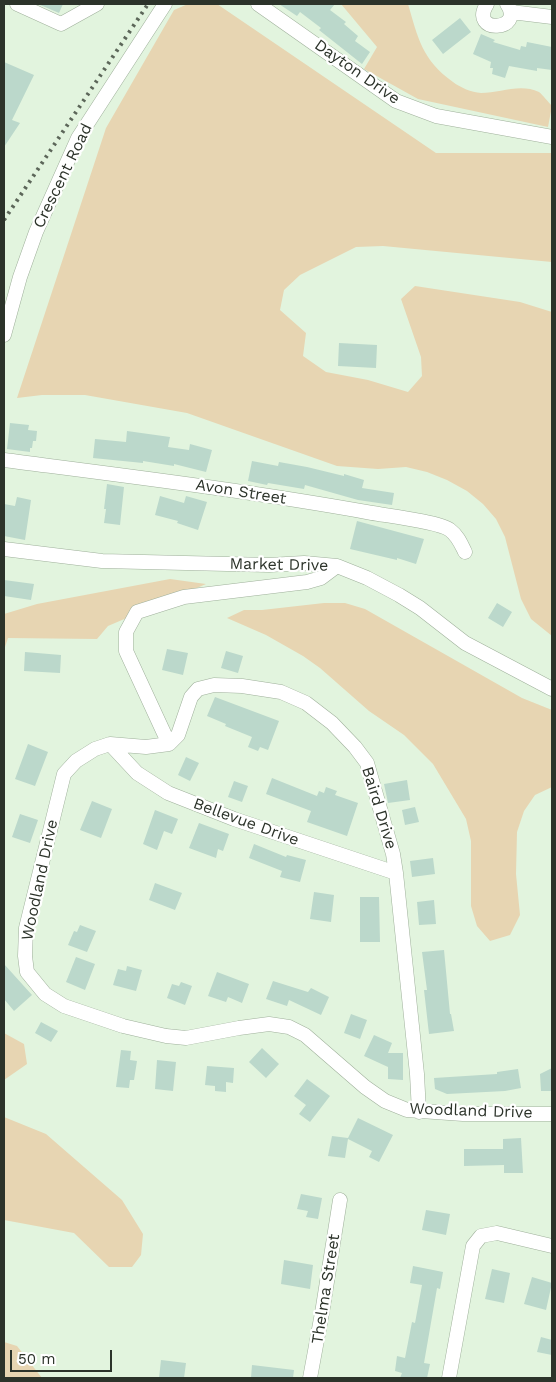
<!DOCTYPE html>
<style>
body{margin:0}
#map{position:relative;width:556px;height:1382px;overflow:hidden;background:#e2f4de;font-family:"Work Sans",sans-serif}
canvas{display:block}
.frame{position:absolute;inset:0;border:5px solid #2c332a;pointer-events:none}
.scale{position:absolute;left:10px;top:1350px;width:102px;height:22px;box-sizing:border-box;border:2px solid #2c332a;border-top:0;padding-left:6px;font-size:15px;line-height:18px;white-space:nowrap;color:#2c332a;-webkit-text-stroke:4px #fff;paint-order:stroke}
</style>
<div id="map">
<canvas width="556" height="1382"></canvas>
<div class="frame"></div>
<div class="scale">50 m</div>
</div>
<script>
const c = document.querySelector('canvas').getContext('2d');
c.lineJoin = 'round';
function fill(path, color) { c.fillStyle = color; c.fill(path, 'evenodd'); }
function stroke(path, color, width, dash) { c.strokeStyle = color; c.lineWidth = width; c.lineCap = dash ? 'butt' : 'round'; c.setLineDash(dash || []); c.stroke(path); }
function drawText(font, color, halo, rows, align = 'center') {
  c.font = font + ' "Work Sans",sans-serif'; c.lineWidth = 4.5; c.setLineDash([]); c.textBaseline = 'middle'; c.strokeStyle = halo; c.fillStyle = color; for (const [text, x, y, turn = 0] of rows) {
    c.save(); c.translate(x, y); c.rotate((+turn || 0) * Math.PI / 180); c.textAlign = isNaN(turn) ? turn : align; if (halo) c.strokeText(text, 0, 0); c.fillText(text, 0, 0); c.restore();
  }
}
const green = new Path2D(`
 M 188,4 L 217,4 L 436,153 L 552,153 L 552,262 L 383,246 L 356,247 L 300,275 L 284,290 L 280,310 L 306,333 L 303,356 L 326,372 L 368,380 L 408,392 L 422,376 L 421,357 L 401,299 L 415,286 L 520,302 L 552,312 L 552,636 L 531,619 L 521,599 L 505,537 L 496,519 L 483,504 L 467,491 L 447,480 L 427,472 L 406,467 L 378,469 L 337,466 L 187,413 L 85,395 L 42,395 L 17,398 L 106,128 L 174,10 Z
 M 341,4 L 408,4 C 418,38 422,60 453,82 C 461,88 471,92 481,93 C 500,93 520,83 539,92 C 543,95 548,102 552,106 L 548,127 L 418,99 L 364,69 L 377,47 Z
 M 170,579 L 206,584 L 108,626 L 97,639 L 8,638 L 4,650 L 4,614 L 37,604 Z
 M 324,603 L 345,603 L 365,609 L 522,698 L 552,710 L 552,787 L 535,795 L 524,811 L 517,832 L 516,874 L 520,915 L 510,935 L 490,941 L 477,926 L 471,906 L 471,841 L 466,819 L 433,764 L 404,735 L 369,711 L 320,668 L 303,656 L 266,635 L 227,618 L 244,610 L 262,610 Z
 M 4,1033 L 24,1044 L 27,1064 L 4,1080 Z
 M 4,1117 L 46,1134 L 122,1200 L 143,1234 L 141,1255 L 132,1267 L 109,1267 L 74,1233 L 4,1220 Z
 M 4,1342 L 17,1346 L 42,1378 L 4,1378 Z`);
const building = new Path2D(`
 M 38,4 L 63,4 L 59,13 Z
 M 279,4 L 335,4 L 330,10 L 346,22 L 344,24 L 358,36 L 355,41 L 370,52 L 362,64 L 319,30 L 321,28 L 300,12 L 297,16 Z
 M 460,18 L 471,32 L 443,54 L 432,40 Z
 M 481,34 L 495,40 L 493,42 L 520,50 L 521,46 L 526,47 L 527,42 L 552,47 L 552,70 L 537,68 L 537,71 L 509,66 L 505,78 L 492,74 L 493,68 L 490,68 L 491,62 L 473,54 Z
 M 4,62 L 34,75 L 12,120 L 20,123 L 4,147 Z
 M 339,343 L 377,345 L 376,368 L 338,366 Z
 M 10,423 L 29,425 L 28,430 L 37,431 L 36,441 L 33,441 L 32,448 L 30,448 L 30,452 L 7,449 Z
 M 127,431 L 170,437 L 168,447 L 189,450 L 190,444 L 212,450 L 206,472 L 174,464 L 174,466 L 143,461 L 143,463 L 93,458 L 95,439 L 126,442 Z
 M 252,461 L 278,466 L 279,462 L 307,467 L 344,476 L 344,474 L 364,480 L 362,488 L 394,493 L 392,505 L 358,500 L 305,485 L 304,489 L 268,483 L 267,485 L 248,481 Z
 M 107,484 L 124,487 L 120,525 L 104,523 L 106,509 L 104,509 Z
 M 160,496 L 184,503 L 186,496 L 207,502 L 198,530 L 177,523 L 178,521 L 155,515 Z
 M 17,497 L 31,500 L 25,540 L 4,536 L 4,504 L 15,506 Z
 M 357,521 L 424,539 L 416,564 L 397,558 L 397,560 L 350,549 Z
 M 4,580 L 34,584 L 31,600 L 4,596 Z
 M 497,603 L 512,612 L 503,627 L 488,618 Z
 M 167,649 L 188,653 L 183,675 L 162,670 Z
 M 226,651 L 243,656 L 238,673 L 221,668 Z
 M 25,652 L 61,655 L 60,673 L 24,671 Z
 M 215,697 L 279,721 L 268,750 L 260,747 L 258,751 L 248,747 L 252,737 L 225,726 L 226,724 L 207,716 Z
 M 28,744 L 48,752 L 35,786 L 15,779 Z
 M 186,757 L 199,763 L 190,781 L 178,775 Z
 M 272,778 L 317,796 L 319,791 L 324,793 L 326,787 L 337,791 L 335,795 L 358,803 L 347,836 L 307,822 L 311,811 L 266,794 Z
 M 407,780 L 410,800 L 388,803 L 384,784 Z
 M 234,781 L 248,786 L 242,802 L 228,797 Z
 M 92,801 L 112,809 L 101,838 L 80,830 Z
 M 415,807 L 419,822 L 405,825 L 402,810 Z
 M 155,810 L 178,819 L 172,834 L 164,831 L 157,850 L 143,844 Z
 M 20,814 L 38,820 L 30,843 L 12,837 Z
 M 199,823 L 229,834 L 223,851 L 218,849 L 216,858 L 189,848 Z
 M 254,844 L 286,857 L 287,855 L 306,860 L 300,882 L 280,877 L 282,871 L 249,858 Z
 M 433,858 L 435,874 L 412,877 L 410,861 Z
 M 155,883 L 182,893 L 175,910 L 149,900 Z
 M 314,892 L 334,895 L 331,922 L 310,919 Z
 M 360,897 L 379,897 L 380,942 L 360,942 Z
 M 434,900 L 436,924 L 419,925 L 417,902 Z
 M 80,925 L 96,931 L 87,952 L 68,945 L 74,931 L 77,932 Z
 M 444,950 L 450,1014 L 451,1014 L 454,1031 L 429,1034 L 424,990 L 427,990 L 422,952 Z
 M 76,957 L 95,964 L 85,990 L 66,982 Z
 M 4,964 L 32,995 L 14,1011 L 4,999 Z
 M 127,966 L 142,970 L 136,991 L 113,985 L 118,969 L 126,971 Z
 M 217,972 L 249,984 L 242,1003 L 228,997 L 226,1002 L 208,996 Z
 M 273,981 L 308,992 L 311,988 L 329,997 L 321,1015 L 289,1000 L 287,1006 L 266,999 Z
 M 181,982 L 192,986 L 185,1005 L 167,998 L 172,984 L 179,986 Z
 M 351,1014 L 367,1020 L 360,1039 L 344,1033 Z
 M 41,1022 L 58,1031 L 51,1042 L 35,1033 Z
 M 374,1035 L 392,1043 L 388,1053 L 403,1053 L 403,1080 L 388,1079 L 388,1067 L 364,1056 Z
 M 262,1048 L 279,1064 L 266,1078 L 249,1062 Z
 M 121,1050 L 131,1051 L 130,1060 L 137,1061 L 134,1080 L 130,1080 L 129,1088 L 116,1087 Z
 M 157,1060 L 176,1062 L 173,1091 L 155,1089 Z
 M 207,1066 L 234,1068 L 233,1083 L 226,1082 L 226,1092 L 215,1091 L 215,1086 L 205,1085 Z
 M 552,1068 L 552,1091 L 541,1091 L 540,1074 Z
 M 518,1069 L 521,1088 L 505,1091 L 447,1094 L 435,1089 L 434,1078 L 497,1074 L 497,1072 Z
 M 307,1079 L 330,1096 L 310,1122 L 299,1114 L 306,1105 L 294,1096 Z
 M 358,1118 L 393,1135 L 379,1162 L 369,1157 L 372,1151 L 348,1139 L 345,1158 L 328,1156 L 332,1136 L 348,1138 Z
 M 521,1138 L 523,1173 L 504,1173 L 504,1165 L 464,1166 L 464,1149 L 503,1149 L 503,1139 Z
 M 301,1194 L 322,1198 L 318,1219 L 306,1217 L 308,1211 L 297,1209 Z
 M 426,1210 L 450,1214 L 446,1235 L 422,1230 Z
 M 284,1260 L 313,1265 L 310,1289 L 281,1284 Z
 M 413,1266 L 443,1272 L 440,1289 L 437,1288 L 424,1363 L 430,1364 L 427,1378 L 400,1378 L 402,1373 L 395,1371 L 397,1356 L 405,1358 L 412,1322 L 415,1323 L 422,1285 L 410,1283 Z
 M 492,1269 L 510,1273 L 504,1303 L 485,1299 Z
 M 532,1277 L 552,1283 L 546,1310 L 524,1304 Z
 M 541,1337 L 552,1340 L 552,1355 L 537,1352 Z
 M 161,1360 L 186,1363 L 184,1378 L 159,1378 Z
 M 252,1365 L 294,1370 L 293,1378 L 251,1378 Z`);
const minor = new Path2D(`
 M 17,4 L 61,24 L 97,4
 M 258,4 L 396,101 L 436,116 L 552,137
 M 487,4 C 468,35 526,31 507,4
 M 511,12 L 552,17
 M 4,335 L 20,277 L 36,232 L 78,138 L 165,4
 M 4,460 C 127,476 250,491 372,513 C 389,516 439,522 450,530 C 458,536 461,544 465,552
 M 4,549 L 102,561 L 269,565 L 304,563 L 337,566 L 367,578 L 399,595 L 420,608 L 465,643 L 552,689
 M 337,566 L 321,578 L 307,582 L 184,597 L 137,612 L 126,632 L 126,651 L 169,744 L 146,747 L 110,744 L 95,749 L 76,761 L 64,774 L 26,928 L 25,956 L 27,972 L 45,994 L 64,1006 L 123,1026 L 166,1036 L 186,1038 L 239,1028 L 269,1024 L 289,1027 L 305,1035 L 365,1087 L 385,1101 L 407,1110 L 463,1114 L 552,1114
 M 110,744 L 137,773 L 168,793 L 234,819 L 396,873
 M 169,744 L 178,735 L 191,697 L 198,689 L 214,685 L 242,686 L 281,692 L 306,703 L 332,723 L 355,747 L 367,763 L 393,854 L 396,873 L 417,1074 L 419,1112
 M 310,1378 L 322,1313 L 340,1200
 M 449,1378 L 473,1246 L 481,1236 L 497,1233 L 552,1246`);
const rail = new Path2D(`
 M 4,220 L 148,4`);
const streetNames = [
 ["Dayton Drive",357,72,35],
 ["Crescent Road",63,176,-64],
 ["Avon Street",241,492,9],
 ["Market Drive",279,565,1],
 ["Baird Drive",379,808,73],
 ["Bellevue Drive",246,822,20],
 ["Woodland Drive",40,880,-78],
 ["Woodland Drive",471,1111,2],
 ["Thelma Street",326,1289,-81]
];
fill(green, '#e7d5b2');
fill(building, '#bbd8cb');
stroke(minor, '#9fb09b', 15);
stroke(minor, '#fff', 14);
stroke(rail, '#5c6659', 4, [2.5, 5]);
drawText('16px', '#2c332a', '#fff', streetNames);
</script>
